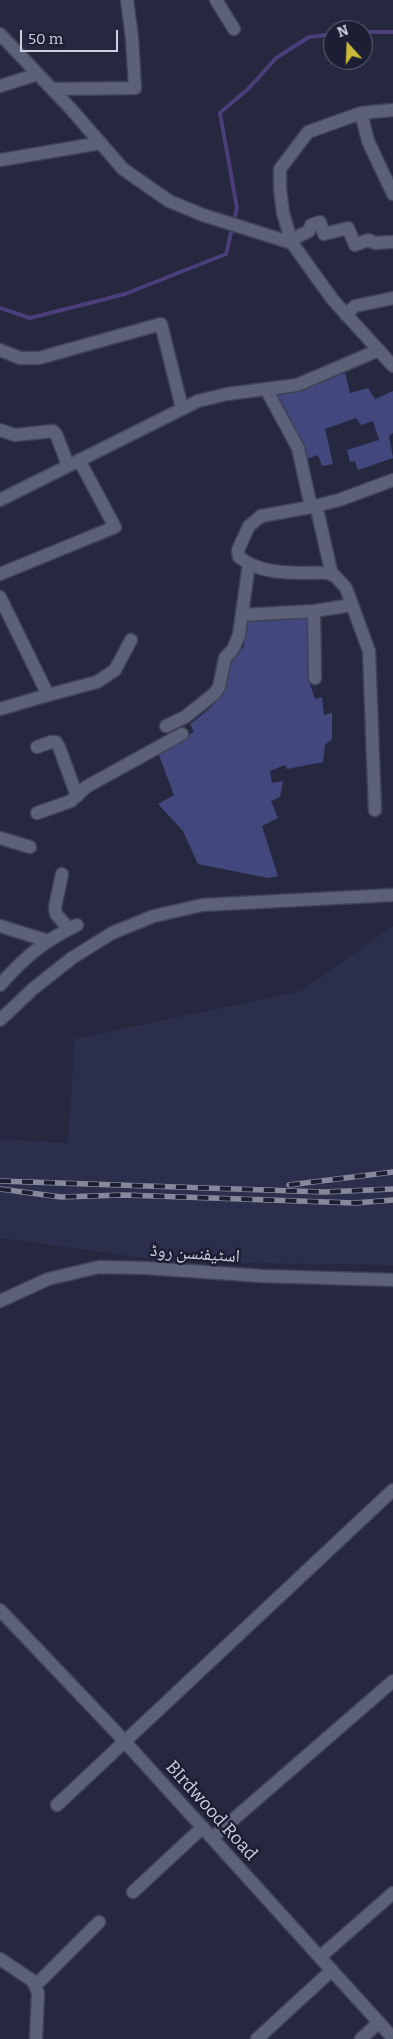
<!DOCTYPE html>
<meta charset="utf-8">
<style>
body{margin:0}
#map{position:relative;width:393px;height:2039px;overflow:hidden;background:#25283e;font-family:Bitter,serif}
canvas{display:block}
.north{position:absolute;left:323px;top:20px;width:50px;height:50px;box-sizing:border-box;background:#1c1e34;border:1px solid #636578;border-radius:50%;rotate:340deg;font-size:14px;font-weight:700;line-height:20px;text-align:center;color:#cdd0df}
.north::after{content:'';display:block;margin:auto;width:18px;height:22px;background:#ccb939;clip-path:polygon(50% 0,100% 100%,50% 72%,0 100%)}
.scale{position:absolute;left:20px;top:30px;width:98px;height:22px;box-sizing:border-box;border:2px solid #cdd0df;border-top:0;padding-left:6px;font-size:15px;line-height:18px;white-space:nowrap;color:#cdd0df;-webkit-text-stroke:4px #1c1e34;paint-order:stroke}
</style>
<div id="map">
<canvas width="393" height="2039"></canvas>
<div class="north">N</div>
<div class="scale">50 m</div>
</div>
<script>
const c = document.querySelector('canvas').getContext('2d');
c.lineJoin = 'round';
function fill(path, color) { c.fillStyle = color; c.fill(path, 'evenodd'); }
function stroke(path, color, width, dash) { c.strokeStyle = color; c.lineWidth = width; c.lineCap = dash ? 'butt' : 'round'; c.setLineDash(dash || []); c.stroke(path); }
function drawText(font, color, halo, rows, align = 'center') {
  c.font = font + ' Bitter,"Noto Naskh Arabic",serif'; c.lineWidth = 5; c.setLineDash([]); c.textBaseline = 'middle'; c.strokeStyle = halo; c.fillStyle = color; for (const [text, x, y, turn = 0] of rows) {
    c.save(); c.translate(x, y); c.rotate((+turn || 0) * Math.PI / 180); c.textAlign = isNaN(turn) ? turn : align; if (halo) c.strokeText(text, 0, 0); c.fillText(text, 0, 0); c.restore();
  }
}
const built = new Path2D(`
 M 393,926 L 393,1265 L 174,1262 L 0,1238 L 0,1139 L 68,1143 L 75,1039 L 301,991 Z`);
const green = new Path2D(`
 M 345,373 L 350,393 L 368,388 L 375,399 L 393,391 L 393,433 L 389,436 L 393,458 L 358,470 L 355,461 L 350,462 L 347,450 L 379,440 L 373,421 L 361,425 L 356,418 L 325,429 L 333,464 L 322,466 L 318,455 L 300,461 L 275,395 Z
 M 309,617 L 310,684 L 315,699 L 322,697 L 324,715 L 332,713 L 332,739 L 325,745 L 323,762 L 287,769 L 285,765 L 270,771 L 272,783 L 283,781 L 280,797 L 271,801 L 278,818 L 262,826 L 278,876 L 268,878 L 198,864 L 183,831 L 158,804 L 174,795 L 157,750 L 194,732 L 190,724 C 221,702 223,694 228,658 L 244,647 L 245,619 Z`);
const stream = new Path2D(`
 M 363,32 L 393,32
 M 0,308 L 30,318 L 125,294 L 226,254 L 237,208 L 220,113 L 249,88 L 276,58 L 309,37 L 333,34`);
const minor = new Path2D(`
 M 216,0 L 234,29
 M 0,34 L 71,109 L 123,169 L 169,201 L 203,215 L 292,243
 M 0,86 L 38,74
 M 53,89 L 135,88 L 132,38 L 127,0
 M 393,110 L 361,113 L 308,132 L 280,169 L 280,189 L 283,213 L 292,243 L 333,300 L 393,366
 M 361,113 L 368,141 L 393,194
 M 0,160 L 101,143
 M 291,240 L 309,231 L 311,225 L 320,222 L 324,234 L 348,228 L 355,245 L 368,240 L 375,243 L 393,242
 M 346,315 L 355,306 L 393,298
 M 0,350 L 20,358 L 39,358 L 161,324 L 182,408
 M 266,389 L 298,448 L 311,507 L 261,516 L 249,526 L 238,550 L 239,557 C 264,577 299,572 328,573 L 335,576 L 346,588 L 369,651 L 375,810
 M 0,430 L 15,435 L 53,431 L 56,434 L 68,465
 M 0,500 L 198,401 L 227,394 L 297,385 L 379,350
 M 316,505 L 332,575
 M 311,507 L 339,500 L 393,480
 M 0,574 L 115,527 L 79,460
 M 0,597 L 48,695 L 0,709
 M 314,611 L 315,678
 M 242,615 L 314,611 L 352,605
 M 48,695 L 97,682 L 115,670 L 131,640
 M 166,726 L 185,717 L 214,694 L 219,687 L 225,658 L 233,649 L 239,635 L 249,564
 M 37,747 L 51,742 L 56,742 L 59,747 L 77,796
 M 37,813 L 71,801 L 86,787 L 182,734
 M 0,838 L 30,847
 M 62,874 L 55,907 L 56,914 L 69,929
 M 0,926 L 48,941
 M 0,985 C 25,957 42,942 77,925
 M 0,1020 L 34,988 L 72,958 L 112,933 L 154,916 L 202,905 L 393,895
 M 0,1301 L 48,1279 L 99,1267 L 146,1268 L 262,1276 L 393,1280
 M 0,1610 L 116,1732 L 393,2038
 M 57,1805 L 393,1490
 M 212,1838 L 393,1681
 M 133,1892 L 203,1827
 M 320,1957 L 393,1893
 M 0,1959 L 33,1981 L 38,1993 L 36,2039
 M 35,1986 L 99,1922
 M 257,2039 L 332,1970
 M 361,2039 L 379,2022`);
const rail = new Path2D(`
 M 0,1181 L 324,1192 L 393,1189
 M 289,1185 L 393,1172
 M 0,1189 L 61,1197 L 124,1195 L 355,1203 L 393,1200`);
const streetNames = [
 ["اسٹیفنسن روڈ",195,1254,4],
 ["BIrdwood Road",211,1811,48]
];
fill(built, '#2c2f4c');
fill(green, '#42477d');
stroke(stream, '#4a3e7b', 4);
stroke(minor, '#404355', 15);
stroke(minor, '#5c6079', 12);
stroke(rail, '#86899b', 5.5);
stroke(rail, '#1c1e34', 4, [11]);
drawText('18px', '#cdd0df', '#1c1e34', streetNames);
</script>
